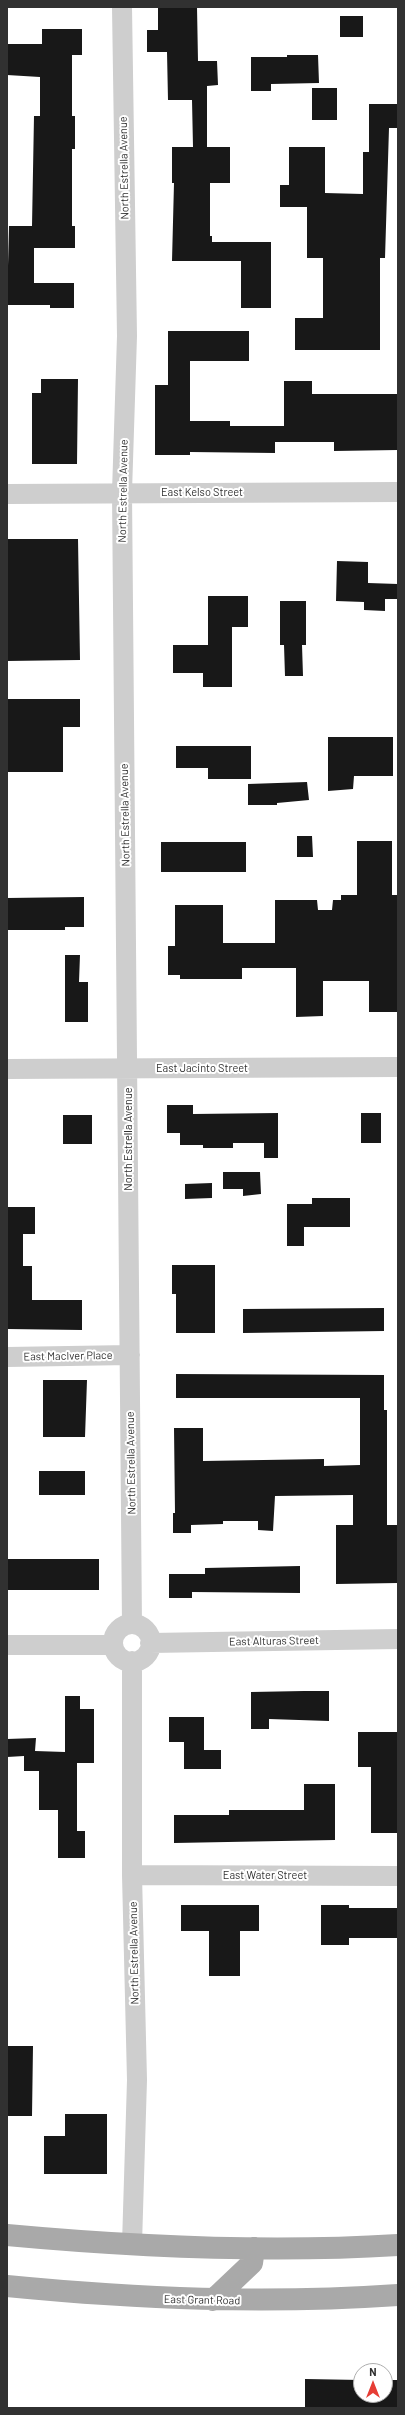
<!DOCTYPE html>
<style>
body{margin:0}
#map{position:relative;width:405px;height:2415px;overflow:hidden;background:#fff;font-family:Barlow,sans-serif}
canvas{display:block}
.frame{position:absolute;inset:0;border:8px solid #313131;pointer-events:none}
.north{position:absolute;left:353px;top:2363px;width:40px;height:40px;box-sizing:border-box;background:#fff;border:1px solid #adadad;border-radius:50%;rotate:0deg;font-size:11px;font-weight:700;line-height:16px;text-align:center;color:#313131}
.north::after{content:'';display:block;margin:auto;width:14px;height:18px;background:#e63d35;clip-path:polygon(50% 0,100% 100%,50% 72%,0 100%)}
</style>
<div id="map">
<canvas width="405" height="2415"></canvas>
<div class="frame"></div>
<div class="north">N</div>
</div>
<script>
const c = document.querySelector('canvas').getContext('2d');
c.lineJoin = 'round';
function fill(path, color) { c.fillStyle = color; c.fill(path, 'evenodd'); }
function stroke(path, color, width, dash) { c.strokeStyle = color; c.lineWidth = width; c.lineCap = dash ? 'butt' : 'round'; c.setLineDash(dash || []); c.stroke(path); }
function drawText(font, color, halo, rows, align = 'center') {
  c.font = font + ' Barlow,sans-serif'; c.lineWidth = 4; c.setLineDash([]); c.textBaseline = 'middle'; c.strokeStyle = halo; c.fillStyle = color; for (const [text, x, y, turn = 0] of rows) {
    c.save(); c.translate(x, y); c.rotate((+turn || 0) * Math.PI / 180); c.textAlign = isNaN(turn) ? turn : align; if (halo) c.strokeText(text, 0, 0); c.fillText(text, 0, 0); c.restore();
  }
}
const building = new Path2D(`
 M 158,7 L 197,7 L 198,61 L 217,61 L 218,85 L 207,86 L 207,147 L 230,147 L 230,183 L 210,183 L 210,236 L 212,236 L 212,242 L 271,242 L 271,308 L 241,308 L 241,261 L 172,261 L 174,183 L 172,183 L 172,147 L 193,147 L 192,100 L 168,100 L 167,52 L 147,52 L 147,30 L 158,30 Z
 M 340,16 L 363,16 L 363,37 L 340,37 Z
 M 42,29 L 82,29 L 82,55 L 72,55 L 72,116 L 75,116 L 75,149 L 72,149 L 72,226 L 75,226 L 75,248 L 34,248 L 34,283 L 74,283 L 74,308 L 50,308 L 50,305 L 7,305 L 9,226 L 32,226 L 34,116 L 40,116 L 40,77 L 7,75 L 7,44 L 42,44 Z
 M 287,55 L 318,55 L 319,83 L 271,84 L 271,91 L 251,91 L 251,57 L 287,57 Z
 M 312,88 L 337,88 L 337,120 L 312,120 Z
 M 369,104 L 398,104 L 398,128 L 389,128 L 385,258 L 380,258 L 380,350 L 295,350 L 295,318 L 323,318 L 323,258 L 307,258 L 307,207 L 280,207 L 280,185 L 289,185 L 289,147 L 325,147 L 325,193 L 363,194 L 363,152 L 369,152 Z
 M 168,331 L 249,331 L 249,361 L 190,361 L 190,421 L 230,421 L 230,426 L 284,426 L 284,381 L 312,381 L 312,394 L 398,394 L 398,450 L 334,451 L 334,442 L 275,442 L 275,453 L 190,452 L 190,455 L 155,455 L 155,385 L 168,385 Z
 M 41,379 L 78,379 L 77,464 L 32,464 L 32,393 L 41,393 Z
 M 7,539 L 78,539 L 80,660 L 7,661 Z
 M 337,561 L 368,562 L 368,583 L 398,584 L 398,599 L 385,599 L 385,611 L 364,610 L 364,602 L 336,601 Z
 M 208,596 L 248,596 L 248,627 L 232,627 L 232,687 L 203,687 L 203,673 L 173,673 L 173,645 L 208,645 Z
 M 280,601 L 306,601 L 306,645 L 302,645 L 303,676 L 285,676 L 284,645 L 280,645 Z
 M 7,699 L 80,699 L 80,727 L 63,727 L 63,772 L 7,772 Z
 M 328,737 L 393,737 L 393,776 L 354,776 L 353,789 L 328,791 Z
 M 176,746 L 251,746 L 251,779 L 208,779 L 208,768 L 176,768 Z
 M 307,782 L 309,800 L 277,803 L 277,805 L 248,805 L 248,784 Z
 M 297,836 L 312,836 L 313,857 L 297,857 Z
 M 357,841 L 392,841 L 392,895 L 398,895 L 398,1012 L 369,1012 L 369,981 L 323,981 L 323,1016 L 296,1017 L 296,968 L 242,968 L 242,979 L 180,979 L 180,975 L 168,975 L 168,946 L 175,946 L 175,905 L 223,905 L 223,943 L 275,943 L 275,900 L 317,900 L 318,910 L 332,910 L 333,900 L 341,900 L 341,895 L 357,895 Z
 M 161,842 L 246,842 L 246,872 L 161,872 Z
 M 84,897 L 84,927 L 65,927 L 65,930 L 7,930 L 7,898 Z
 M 65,955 L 80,955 L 79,982 L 88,982 L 88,1022 L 65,1022 Z
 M 167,1105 L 193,1105 L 193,1114 L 278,1113 L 278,1158 L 264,1158 L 264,1143 L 233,1143 L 233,1148 L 203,1148 L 203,1145 L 180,1145 L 180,1133 L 167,1133 Z
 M 361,1113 L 381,1113 L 381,1143 L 361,1143 Z
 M 63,1115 L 92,1115 L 92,1144 L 63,1144 Z
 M 223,1172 L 260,1172 L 261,1194 L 243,1196 L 243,1189 L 223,1189 Z
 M 212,1183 L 212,1198 L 185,1199 L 185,1184 Z
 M 312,1198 L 350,1198 L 350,1227 L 304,1227 L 304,1246 L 287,1246 L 287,1204 L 312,1204 Z
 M 7,1207 L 35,1207 L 35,1234 L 23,1234 L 23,1266 L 32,1266 L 32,1300 L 82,1300 L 82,1330 L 7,1329 Z
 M 172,1265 L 215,1265 L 215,1333 L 176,1333 L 176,1294 L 172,1294 Z
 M 384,1308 L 384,1331 L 243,1333 L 243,1309 Z
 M 176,1374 L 384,1375 L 384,1410 L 387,1410 L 387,1525 L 398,1525 L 398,1583 L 336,1584 L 336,1525 L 353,1525 L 353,1495 L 275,1496 L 273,1531 L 258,1530 L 258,1521 L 223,1521 L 223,1524 L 191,1525 L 191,1533 L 173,1533 L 173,1513 L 175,1513 L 174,1428 L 203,1428 L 203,1461 L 324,1459 L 324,1466 L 360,1465 L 360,1398 L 176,1398 Z
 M 43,1380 L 87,1380 L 85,1437 L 43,1437 Z
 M 39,1471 L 85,1471 L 85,1495 L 39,1495 Z
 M 7,1559 L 99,1559 L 99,1590 L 7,1590 Z
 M 300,1566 L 300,1593 L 192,1592 L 192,1598 L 169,1598 L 169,1574 L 205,1574 L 205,1568 Z
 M 304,1691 L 329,1691 L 329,1721 L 269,1719 L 269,1729 L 251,1729 L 251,1692 Z
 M 65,1696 L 80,1696 L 80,1709 L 94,1709 L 94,1763 L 77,1763 L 77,1831 L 85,1831 L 85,1858 L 58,1858 L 58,1810 L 39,1810 L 39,1771 L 24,1771 L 24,1756 L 7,1757 L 7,1739 L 36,1738 L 35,1751 L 65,1752 Z
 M 169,1717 L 204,1717 L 204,1750 L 221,1750 L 221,1769 L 184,1769 L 184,1742 L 169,1742 Z
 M 358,1732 L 398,1732 L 398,1833 L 371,1833 L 371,1767 L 358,1767 Z
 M 304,1784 L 335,1784 L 335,1840 L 174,1843 L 174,1815 L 229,1815 L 229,1810 L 304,1810 Z
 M 181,1905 L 259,1905 L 259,1931 L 240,1931 L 240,1976 L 209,1976 L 209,1931 L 181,1931 Z
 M 321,1905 L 349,1905 L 349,1908 L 398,1908 L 398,1938 L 349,1938 L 349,1945 L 321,1945 Z
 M 7,2046 L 33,2046 L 32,2116 L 7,2116 Z
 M 65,2114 L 107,2114 L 107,2174 L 44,2174 L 44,2136 L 65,2136 Z
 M 305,2379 L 361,2380 L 361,2395 L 385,2395 L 385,2380 L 398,2380 L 398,2408 L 305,2408 Z`);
const street = new Path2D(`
 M 122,7 L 127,336 L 122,492 L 132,1624
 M 7,494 L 398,492
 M 7,1069 L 398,1067
 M 7,1357 L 130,1355
 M113 1643a19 19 0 1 1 38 0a19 19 0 1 1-38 0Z
 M 150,1643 L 398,1639
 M 7,1645 L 113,1645
 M 132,1661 L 132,1875 L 137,2080 L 132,2244
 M 132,1875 L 398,1876`);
const primary = new Path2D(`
 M 7,2235 C 137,2247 268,2253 398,2245
 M 7,2286 C 140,2299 265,2304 398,2295
 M 213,2300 L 252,2263 L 254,2248`);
const streetNames = [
 ["North Estrella Avenue",124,168,-91],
 ["North Estrella Avenue",123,491,-89],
 ["East Kelso Street",202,492],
 ["North Estrella Avenue",125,815,-91],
 ["East Jacinto Street",202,1068],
 ["North Estrella Avenue",128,1139,-90],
 ["East MacIver Place",68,1356,-1],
 ["North Estrella Avenue",131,1463,-91],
 ["East Alturas Street",274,1641,-1],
 ["East Water Street",265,1875],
 ["North Estrella Avenue",134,1953,-91],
 ["East Grant Road",202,2300,1]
];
fill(building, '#181818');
stroke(street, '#cecece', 20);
stroke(primary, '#a9a9a9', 22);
drawText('11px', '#313131', '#fff', streetNames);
</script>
